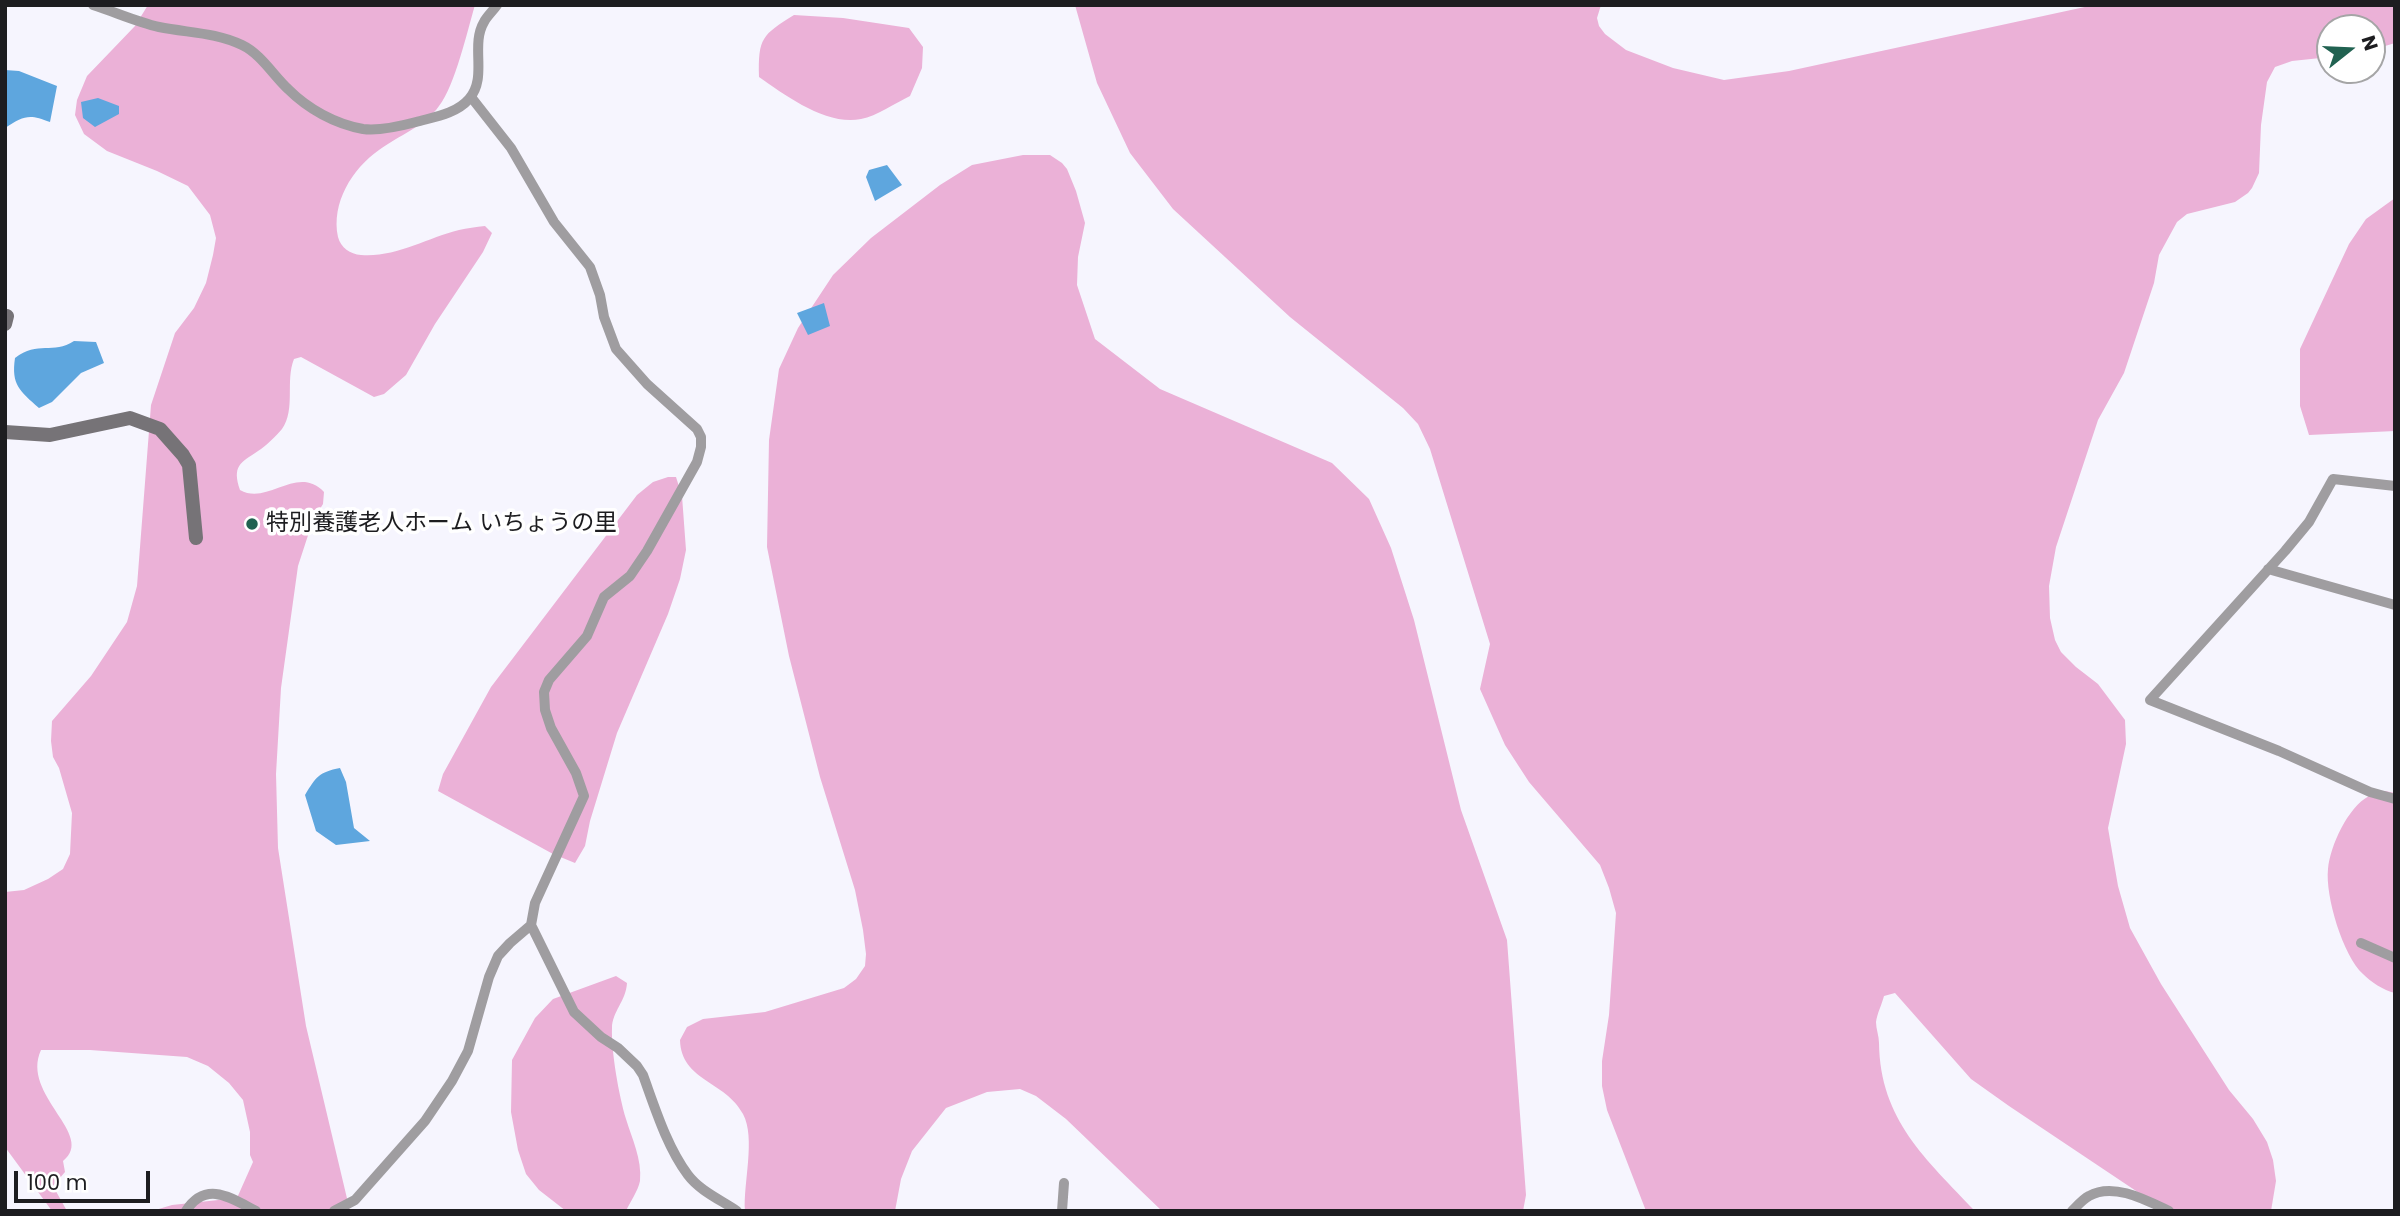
<!DOCTYPE html>
<meta charset="utf-8">
<style>
body{margin:0}
#map{position:relative;width:2400px;height:1216px;overflow:hidden;background:#f6f5fe;font-family:Poppins,sans-serif}
canvas{display:block}
.frame{position:absolute;inset:0;border:7px solid #1d1d20;pointer-events:none}
.north{position:absolute;left:2316px;top:14px;width:70px;height:70px;box-sizing:border-box;background:#fff;border:2px solid #a5a5a6;border-radius:50%;rotate:72deg;font-size:19px;font-weight:700;line-height:28px;text-align:center;color:#1d1d20}
.north::after{content:'';display:block;margin:auto;width:24px;height:32px;background:#216251;clip-path:polygon(50% 0,100% 100%,50% 72%,0 100%)}
.scale{position:absolute;left:14px;top:1171px;width:136px;height:32px;box-sizing:border-box;border:4px solid #1d1d20;border-top:0;padding-left:9px;font-size:21px;line-height:24px;white-space:nowrap;color:#1d1d20;-webkit-text-stroke:5px #fff;paint-order:stroke}
</style>
<div id="map">
<canvas width="2400" height="1216"></canvas>
<div class="frame"></div>
<div class="north">N</div>
<div class="scale">100 m</div>
</div>
<script>
const c = document.querySelector('canvas').getContext('2d');
c.lineJoin = 'round';
function fill(path, color) { c.fillStyle = color; c.fill(path, 'evenodd'); }
function stroke(path, color, width, dash) { c.strokeStyle = color; c.lineWidth = width; c.lineCap = dash ? 'butt' : 'round'; c.setLineDash(dash || []); c.stroke(path); }
function drawText(font, color, halo, rows, align = 'center') {
  c.font = font + ' Poppins,"Noto Sans JP",sans-serif'; c.lineWidth = 7; c.setLineDash([]); c.textBaseline = 'middle'; c.strokeStyle = halo; c.fillStyle = color; for (const [text, x, y, turn = 0] of rows) {
    c.save(); c.translate(x, y); c.rotate((+turn || 0) * Math.PI / 180); c.textAlign = isNaN(turn) ? turn : align; if (halo) c.strokeText(text, 0, 0); c.fillText(text, 0, 0); c.restore();
  }
}
const green = new Path2D(`
 M 148,5 L 475,5 C 467,32 455,85 439,106 C 425,126 398,136 379,150 C 352,169 331,203 338,237 C 341,248 350,254 361,255 C 394,258 427,238 459,230 C 467,228 476,227 485,226 L 492,233 L 483,252 L 435,324 L 406,375 L 384,394 L 374,397 L 301,357 L 294,359 C 285,381 296,409 282,429 C 276,436 266,446 258,451 C 240,463 232,466 240,490 C 268,506 297,464 324,492 L 323,504 L 313,520 L 298,566 L 281,688 L 276,774 L 278,848 L 306,1026 L 350,1211 L 152,1211 L 172,1205 L 237,1198 L 253,1162 L 250,1155 L 250,1132 L 243,1100 L 229,1083 L 208,1066 L 187,1057 L 90,1050 L 41,1050 C 20,1095 97,1135 63,1161 L 65,1172 L 53,1186 L 67,1211 L 52,1211 L 5,1147 L 5,892 L 24,890 L 48,879 L 63,869 L 70,854 L 72,813 L 59,768 L 53,757 L 51,741 L 52,721 L 91,676 L 127,622 L 137,586 L 151,405 L 175,333 L 194,308 L 206,283 L 213,255 L 216,238 L 210,215 L 188,186 L 157,171 L 107,151 L 84,134 L 75,115 L 77,100 L 87,76 L 135,26 Z
 M 1075,5 L 1601,5 L 1597,18 L 1599,26 L 1605,34 L 1626,50 L 1673,68 L 1724,80 L 1789,71 L 2094,5 L 2395,5 L 2395,43 L 2372,50 L 2372,28 L 2330,28 L 2330,57 L 2292,61 L 2275,67 L 2267,82 L 2261,125 L 2259,173 L 2252,188 L 2248,193 L 2235,202 L 2187,214 L 2177,222 L 2159,255 L 2154,283 L 2124,373 L 2098,420 L 2056,547 L 2049,586 L 2050,618 L 2055,640 L 2061,652 L 2076,667 L 2098,684 L 2125,720 L 2126,744 L 2108,828 L 2118,886 L 2130,928 L 2161,984 L 2229,1090 L 2253,1119 L 2267,1142 L 2273,1160 L 2276,1181 L 2271,1211 L 2166,1211 L 2009,1106 L 1971,1079 L 1895,993 L 1884,996 C 1882,1004 1877,1014 1876,1022 C 1876,1029 1879,1036 1879,1043 C 1880,1120 1926,1159 1975,1211 L 1646,1211 L 1607,1110 L 1602,1086 L 1602,1061 L 1609,1015 L 1616,913 L 1609,888 L 1600,865 L 1529,782 L 1505,745 L 1480,689 L 1490,644 L 1430,449 L 1418,424 L 1403,408 L 1290,317 L 1173,209 L 1130,153 L 1097,83 Z
 M 794,15 L 843,18 L 909,28 L 923,47 L 922,68 L 910,96 C 895,103 877,116 861,119 C 827,126 786,96 759,77 C 758,38 762,35 794,15 Z
 M 1023,155 L 1050,155 L 1062,163 L 1067,169 L 1076,191 L 1085,223 L 1078,257 L 1077,285 L 1095,339 L 1160,389 L 1332,463 L 1369,499 L 1391,548 L 1414,620 L 1461,810 L 1507,940 L 1526,1195 L 1523,1211 L 1162,1211 L 1066,1119 L 1036,1096 L 1020,1089 L 987,1092 L 946,1108 L 912,1151 L 901,1179 L 895,1211 L 745,1211 C 743,1184 756,1138 743,1114 C 726,1081 681,1081 680,1040 L 687,1027 L 703,1019 L 765,1012 L 844,988 L 856,979 L 865,966 L 866,954 L 863,930 L 855,890 L 820,777 L 789,656 L 767,547 L 769,440 L 779,369 L 798,328 L 833,275 L 871,238 L 940,185 L 972,165 Z
 M 2395,198 L 2395,431 L 2309,435 L 2300,406 L 2300,349 L 2349,244 L 2366,219 Z
 M 668,477 L 676,477 L 682,496 L 686,550 L 680,579 L 668,614 L 617,733 L 590,821 L 585,846 L 575,863 L 553,854 L 438,791 L 443,774 L 491,687 L 637,495 L 653,482 Z
 M 2385,791 L 2395,793 L 2395,993 C 2383,990 2371,982 2363,974 C 2343,956 2325,896 2328,869 C 2330,846 2348,807 2369,796 C 2374,794 2380,793 2385,791 Z
 M 616,976 L 627,983 C 626,1001 612,1012 612,1028 C 611,1051 619,1096 626,1119 C 632,1139 642,1159 640,1181 C 638,1191 630,1202 626,1211 L 566,1211 L 539,1190 L 526,1174 L 518,1150 L 511,1112 L 512,1060 L 535,1018 L 553,999 Z`);
const water = new Path2D(`
 M 5,70 L 19,71 L 57,86 L 50,122 C 30,114 24,115 5,128 Z
 M 98,98 L 119,106 L 119,114 L 95,127 L 83,118 L 81,102 Z
 M 887,165 L 902,185 L 875,201 L 866,177 L 869,170 Z
 M 824,303 L 830,326 L 808,335 L 797,313 Z
 M 74,341 L 96,342 L 104,363 L 81,373 L 52,402 L 39,408 C 20,391 11,385 15,358 C 38,340 53,355 74,341 Z
 M 340,768 L 346,782 L 354,828 L 370,841 L 336,845 L 316,831 L 305,795 C 316,777 319,772 340,768 Z`);
const street = new Path2D(`
 M 93,5 C 115,12 137,22 159,27 C 188,33 215,32 242,45 C 261,54 273,75 288,89 C 308,109 335,124 363,129 C 378,131 401,126 416,122 C 434,117 456,114 469,99 C 488,77 470,46 484,22 C 487,16 493,11 497,5
 M 471,97 L 511,148 L 554,222 L 590,267 L 600,295 L 604,317 L 616,349 L 647,384 L 697,429 L 701,437 L 701,447 L 697,462 L 647,551 L 630,576 L 604,597 L 587,636 L 549,680 L 544,692 L 545,710 L 551,728 L 576,773 L 584,796 L 535,903 L 531,925 L 574,1012 L 601,1037 L 618,1048 L 637,1066 L 643,1075 C 655,1108 667,1147 688,1175 C 700,1191 721,1200 737,1211
 M 2395,486 L 2333,479 L 2309,522 L 2285,551 L 2150,700 L 2279,751 L 2370,792 L 2395,799
 M 2268,569 L 2395,605
 M 2361,943 L 2395,958
 M 186,1211 C 206,1180 231,1198 256,1211
 M 334,1211 L 355,1200 L 425,1121 L 452,1081 L 468,1051 L 489,977 L 498,956 L 510,943 L 531,925
 M 1062,1211 L 1064,1183
 M 2072,1211 C 2077,1206 2083,1199 2089,1196 C 2113,1182 2146,1200 2169,1211`);
const secondary = new Path2D(`
 M 5,324 L 7,316
 M 5,432 L 50,435 L 130,418 L 160,429 L 183,455 L 189,465 L 196,538`);
const markers = [
 [252,524,7,"#216251"]
];
const poiNames = [
 ["特別養護老人ホーム いちょうの里",266,524]
];
fill(green, '#ebb1d7');
fill(water, '#5ea6de');
stroke(street, '#9f9da0', 10);
stroke(secondary, '#767377', 14);
for (const [x, y, r, color] of markers) { const dot = new Path2D(); dot.arc(x, y, r, 0, 2 * Math.PI); c.fillStyle = color; c.fill(dot); stroke(dot, '#fff', 2.5); }
drawText('23px', '#1d1d20', '#fff', poiNames, 'left');
</script>
